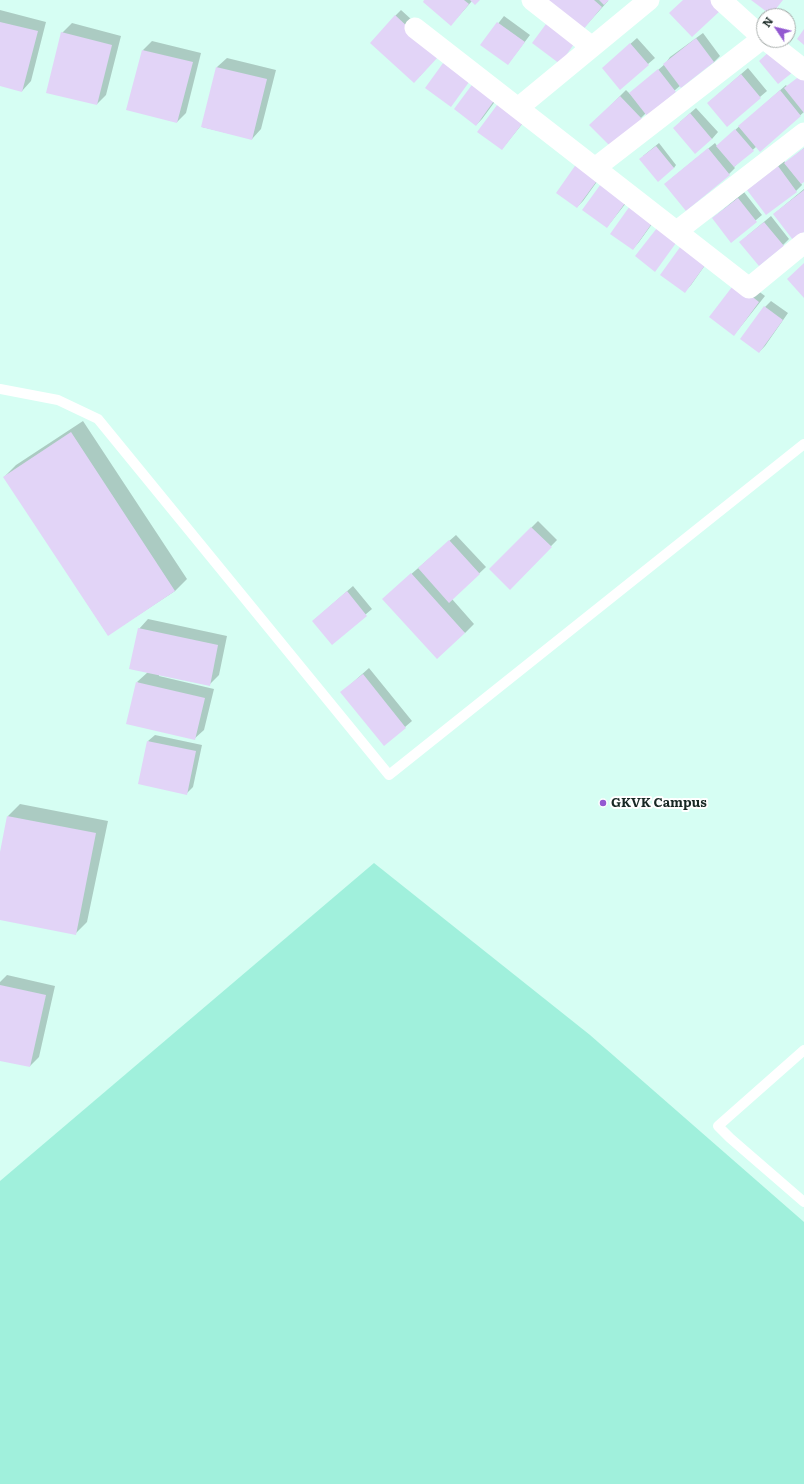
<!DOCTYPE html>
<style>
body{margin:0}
#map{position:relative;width:804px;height:1484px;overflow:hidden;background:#d6fef3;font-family:Literata,serif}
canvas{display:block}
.north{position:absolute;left:756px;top:8px;width:40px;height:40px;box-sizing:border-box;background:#fff;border:1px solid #a3a9a7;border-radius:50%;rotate:305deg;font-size:11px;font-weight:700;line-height:16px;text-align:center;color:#182824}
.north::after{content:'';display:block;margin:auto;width:14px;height:18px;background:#9359d1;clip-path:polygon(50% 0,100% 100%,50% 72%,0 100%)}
</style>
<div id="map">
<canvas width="804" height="1484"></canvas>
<div class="north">N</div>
</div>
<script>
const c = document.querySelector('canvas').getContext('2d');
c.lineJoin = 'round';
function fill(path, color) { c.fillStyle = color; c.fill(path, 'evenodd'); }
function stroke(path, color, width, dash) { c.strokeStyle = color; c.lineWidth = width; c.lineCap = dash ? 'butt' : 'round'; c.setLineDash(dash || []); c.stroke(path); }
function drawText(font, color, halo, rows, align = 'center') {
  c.font = font + ' Literata,serif'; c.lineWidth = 4; c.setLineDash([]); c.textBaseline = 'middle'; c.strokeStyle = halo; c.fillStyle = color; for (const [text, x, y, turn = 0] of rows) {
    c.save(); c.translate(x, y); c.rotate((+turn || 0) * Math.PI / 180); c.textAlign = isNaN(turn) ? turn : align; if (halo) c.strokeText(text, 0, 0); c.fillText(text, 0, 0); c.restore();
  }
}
const green = new Path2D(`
 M 374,863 L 590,1035 L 804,1222 L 804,1484 L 0,1484 L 0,1181 Z`);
const shadow = new Path2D(`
 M 426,0 L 478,0 L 472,1 L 457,18 Z
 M 547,0 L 607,0 L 608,1 L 582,30 Z
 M 0,10 L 46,22 L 31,81 L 22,91 L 0,85 Z
 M 401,10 L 444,49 L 420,76 L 395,16 Z
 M 504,16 L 530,35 L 508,64 L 482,44 Z
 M 72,23 L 121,36 L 106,95 L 97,104 L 62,33 Z
 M 703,33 L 720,56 L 714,62 L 681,85 L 647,114 L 646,113 L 612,147 L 591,125 L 626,90 L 630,94 L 665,64 L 670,57 Z
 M 637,38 L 655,58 L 620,88 L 603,68 Z
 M 152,41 L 201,53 L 186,113 L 177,122 L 143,50 Z
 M 227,58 L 276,70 L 261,129 L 252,139 L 202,127 L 217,67 Z
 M 748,68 L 767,91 L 727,125 L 708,103 Z
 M 786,85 L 804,112 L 760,150 L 757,146 L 734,167 L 735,168 L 729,174 L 672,178 L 715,143 L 717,146 Z
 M 502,92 L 482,119 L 476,125 L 455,109 Z
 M 507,96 L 531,113 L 502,149 Z
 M 696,108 L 718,132 L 712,139 L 680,122 Z
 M 659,143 L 676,165 L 674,168 L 643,156 Z
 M 804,148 L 804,180 L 801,183 L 802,185 L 796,191 L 748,190 L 784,161 L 786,163 Z
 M 604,172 L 583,201 L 577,207 L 557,193 Z
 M 610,175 L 634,193 L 607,227 Z
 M 804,189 L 804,231 L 774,214 Z
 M 744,192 L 762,215 L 731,241 L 713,218 Z
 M 639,198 L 660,213 L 639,242 L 633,249 Z
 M 771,216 L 789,239 L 783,245 L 747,236 Z
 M 713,254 L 691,285 L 685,291 L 662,274 Z
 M 741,278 L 765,296 L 734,335 Z
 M 771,301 L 788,313 L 765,346 L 759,352 L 765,307 Z
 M 83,421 L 187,579 L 175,591 L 108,635 L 4,477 L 16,465 Z
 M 538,521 L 557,540 L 510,588 L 490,569 Z
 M 456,535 L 486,567 L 452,599 L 474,624 L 465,633 L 393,590 Z
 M 353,586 L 372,609 L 332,643 L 313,621 Z
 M 148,619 L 227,636 L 219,675 L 210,684 L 159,674 L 159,676 L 214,689 L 204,730 L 194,739 L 137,682 L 148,672 L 139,629 Z
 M 369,668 L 412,721 L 384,745 L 342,692 Z
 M 155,735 L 202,745 L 193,787 L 186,794 L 148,741 Z
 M 20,804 L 108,821 L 87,922 L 75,934 L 0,919 L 0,857 L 8,816 Z
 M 7,975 L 55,986 L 39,1057 L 30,1066 L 0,1060 L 0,982 Z`);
const building = new Path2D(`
 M 424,0 L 464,0 L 469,4 L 451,26 L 423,2 Z
 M 470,0 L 480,0 L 475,5 Z
 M 546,0 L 594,0 L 602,7 L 582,31 Z
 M 599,0 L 609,0 L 604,5 Z
 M 683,0 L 711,0 L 721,10 L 692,37 L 669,13 Z
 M 751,0 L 783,0 L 771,15 Z
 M 395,15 L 439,56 L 414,83 L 370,43 Z
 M 0,22 L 38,31 L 22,92 L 0,86 Z
 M 497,22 L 525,42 L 508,65 L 480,45 Z
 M 546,24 L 574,44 L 560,64 L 532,43 Z
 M 804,29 L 804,45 L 797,39 Z
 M 61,32 L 112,45 L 97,105 L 46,93 Z
 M 696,38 L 714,62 L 681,88 L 663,64 Z
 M 630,43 L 649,65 L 620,90 L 602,68 Z
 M 772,49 L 793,72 L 778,84 L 759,61 Z
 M 142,50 L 193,62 L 177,123 L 126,110 Z
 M 446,59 L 472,78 L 451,107 L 425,88 Z
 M 216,67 L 267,79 L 252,140 L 201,127 Z
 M 658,69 L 676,92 L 647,116 L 629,93 Z
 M 741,74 L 761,98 L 727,127 L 707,103 Z
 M 801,75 L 804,79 L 804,113 L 784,88 Z
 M 474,82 L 496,98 L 476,126 L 454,109 Z
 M 780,90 L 801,116 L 760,152 L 738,126 Z
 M 620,96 L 642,119 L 612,148 L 589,125 Z
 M 500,101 L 525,120 L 502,150 L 477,132 Z
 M 690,113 L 712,139 L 695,154 L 673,128 Z
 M 735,129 L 754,151 L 734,167 L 716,146 Z
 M 656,146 L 674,168 L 658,182 L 639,159 Z
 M 708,148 L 730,175 L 686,211 L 664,184 Z
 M 804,148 L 804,182 L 801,184 L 784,163 Z
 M 577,163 L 599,178 L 577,208 L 556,193 Z
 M 778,166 L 797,192 L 766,215 L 747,190 Z
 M 603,181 L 628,199 L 607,228 L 582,210 Z
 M 804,190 L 804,232 L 793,240 L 773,214 Z
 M 738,198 L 757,222 L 731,243 L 712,218 Z
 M 632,203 L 655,219 L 633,250 L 610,234 Z
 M 764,222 L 784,246 L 759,266 L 739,242 Z
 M 657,228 L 676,243 L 655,272 L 635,256 Z
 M 683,243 L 708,261 L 685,293 L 660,275 Z
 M 804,263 L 804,298 L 787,279 Z
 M 735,283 L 759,302 L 734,336 L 709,317 Z
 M 764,306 L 783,320 L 759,353 L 740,339 Z
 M 71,432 L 175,591 L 108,636 L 3,477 Z
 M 531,527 L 552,547 L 510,590 L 489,569 Z
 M 449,540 L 480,574 L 449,603 L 418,568 Z
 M 411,573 L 465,633 L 437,659 L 382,599 Z
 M 347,591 L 367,616 L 332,645 L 312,621 Z
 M 138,628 L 218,645 L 210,686 L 129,669 Z
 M 363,674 L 406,728 L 384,746 L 340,692 Z
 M 136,682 L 205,698 L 195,740 L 126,724 Z
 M 147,741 L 196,751 L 187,795 L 138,784 Z
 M 7,816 L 96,833 L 76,935 L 0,920 L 0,852 Z
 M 0,985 L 46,995 L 30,1067 L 0,1061 Z`);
const service = new Path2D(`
 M 0,389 L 58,400 L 98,419 L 389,775 L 804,444
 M 804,1050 L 718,1126 L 730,1138 L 804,1202`);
const minor = new Path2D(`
 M 532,0 L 592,47
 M 721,0 L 764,39
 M 415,28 L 749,288 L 804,243
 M 766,40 L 804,70
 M 518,108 L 649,0
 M 595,168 L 763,38
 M 677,231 L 804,133`);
const markers = [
 [603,803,4,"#9359d1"]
];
const poiNames = [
 ["GKVK Campus",611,803]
];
fill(green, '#a0f0dc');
fill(shadow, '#0003');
fill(building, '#e2d4f7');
stroke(service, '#fff', 10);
stroke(minor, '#fff', 21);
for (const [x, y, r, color] of markers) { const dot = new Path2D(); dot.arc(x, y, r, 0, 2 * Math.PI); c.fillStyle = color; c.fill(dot); stroke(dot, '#fff', 1.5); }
drawText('bold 13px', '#182824', '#fff', poiNames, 'left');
</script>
